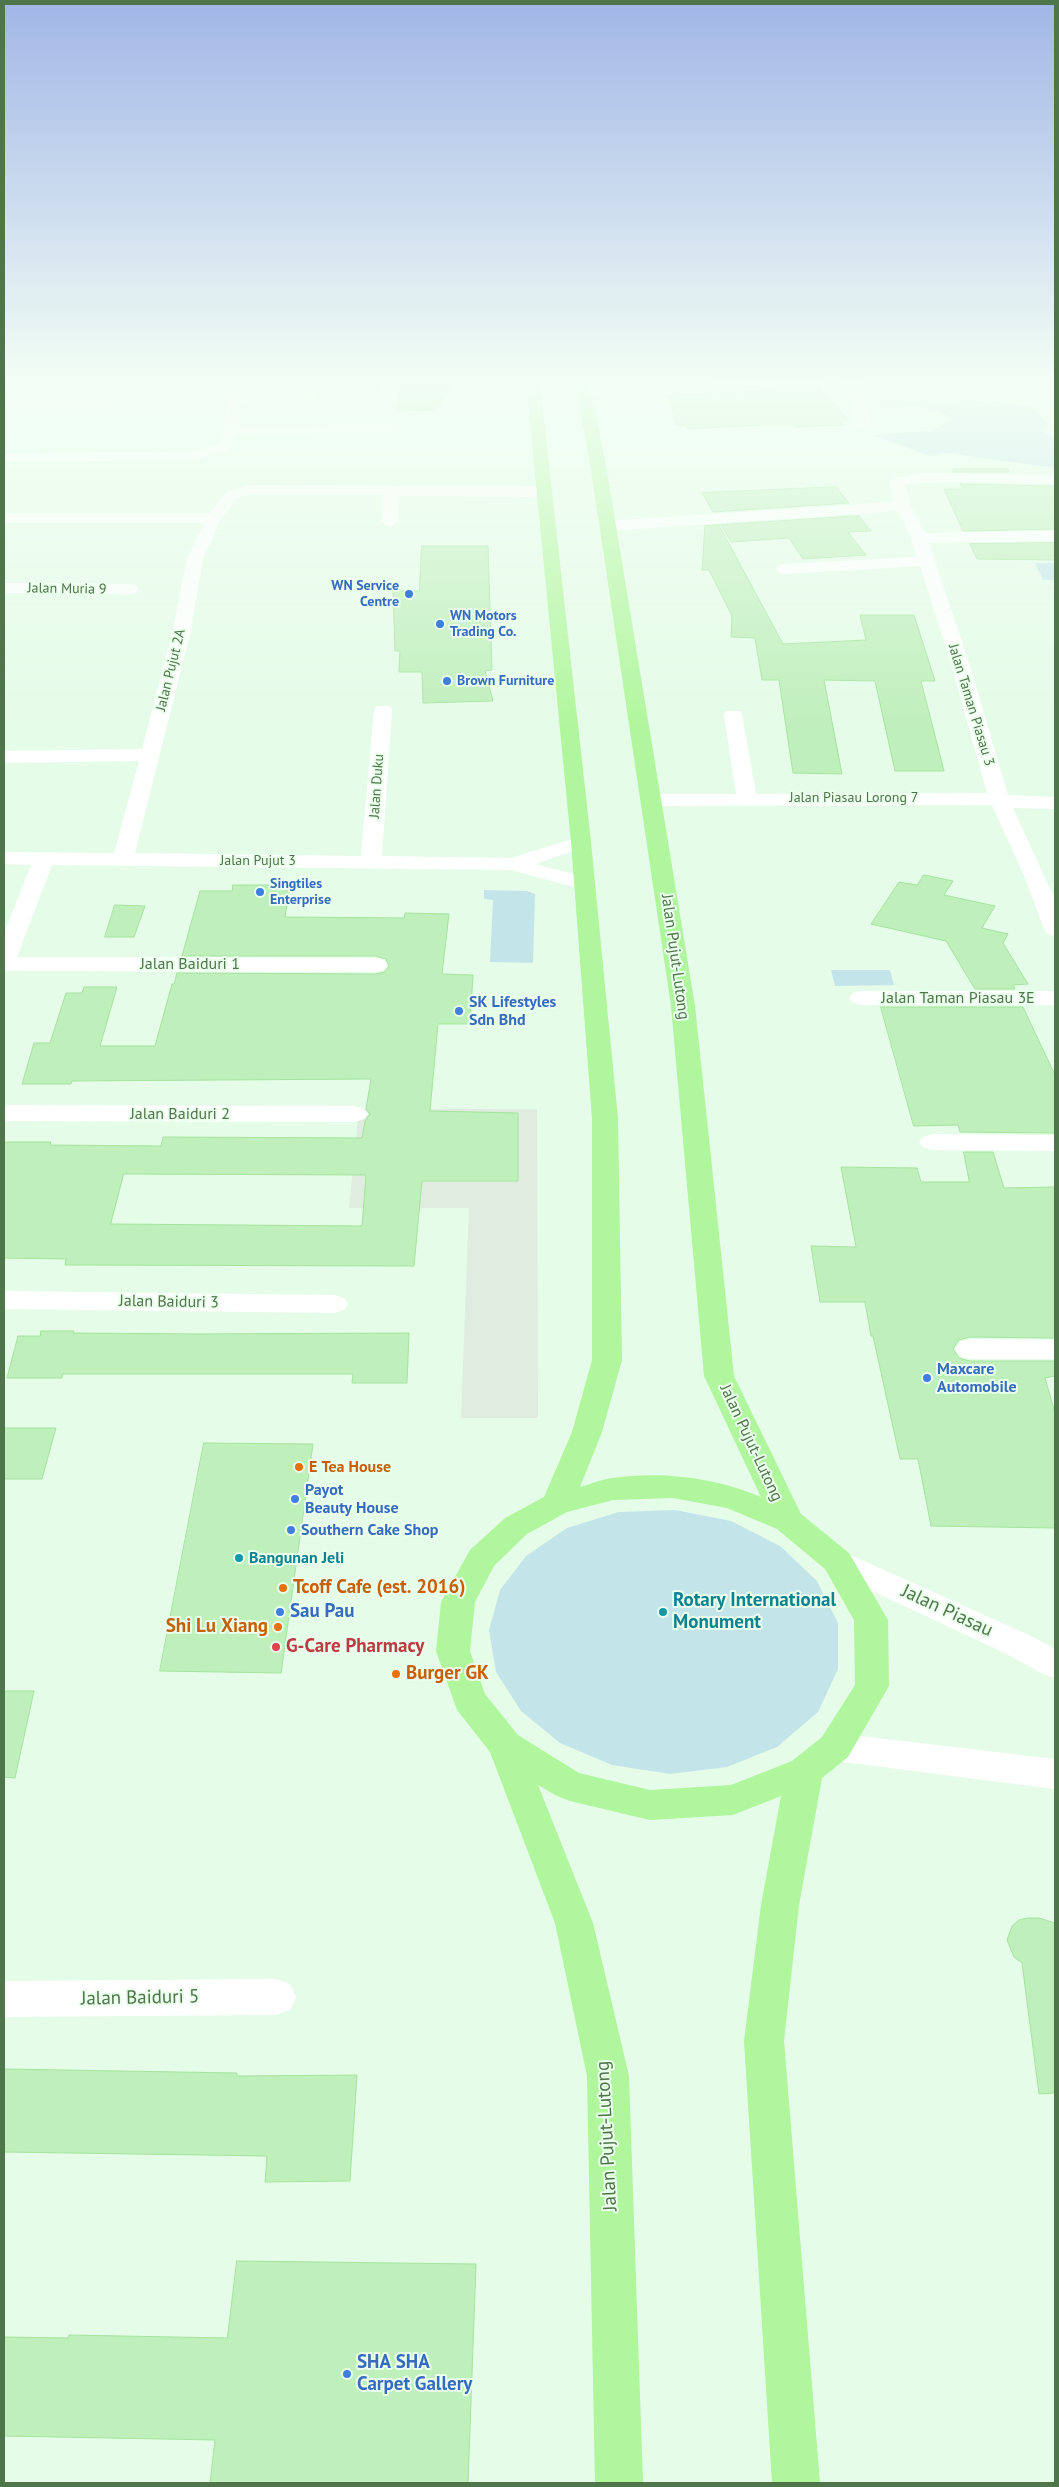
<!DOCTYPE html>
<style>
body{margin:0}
#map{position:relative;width:1059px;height:2487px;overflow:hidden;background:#e5fce8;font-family:"PT Sans",sans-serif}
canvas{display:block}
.frame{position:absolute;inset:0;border:5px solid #4f754a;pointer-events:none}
</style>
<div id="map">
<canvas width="1059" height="2487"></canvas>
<div class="frame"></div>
</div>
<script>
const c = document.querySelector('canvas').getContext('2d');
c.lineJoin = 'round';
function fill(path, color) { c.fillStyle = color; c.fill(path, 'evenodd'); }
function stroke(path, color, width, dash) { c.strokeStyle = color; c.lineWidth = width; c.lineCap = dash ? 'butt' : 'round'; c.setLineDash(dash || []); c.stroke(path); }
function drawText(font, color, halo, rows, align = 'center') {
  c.font = font + ' "PT Sans",sans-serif'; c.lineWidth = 4; c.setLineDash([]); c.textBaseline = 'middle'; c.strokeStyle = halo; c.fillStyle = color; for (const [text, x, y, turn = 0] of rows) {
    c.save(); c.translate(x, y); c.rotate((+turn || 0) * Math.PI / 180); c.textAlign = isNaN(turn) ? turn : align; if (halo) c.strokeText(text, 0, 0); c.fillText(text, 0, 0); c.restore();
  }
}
const industrial = new Path2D(`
 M 359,1109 L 537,1109 L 538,1418 L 461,1418 L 469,1208 L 349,1208 Z`);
const green = new Path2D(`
 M 313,383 L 381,383 L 375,398 L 317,400 Z
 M 877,399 L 1008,402 L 1035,409 L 1047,424 L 1041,431 L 1055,437 L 1055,468 L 947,453 L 930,456 L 873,435 L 931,431 L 952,420 C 940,404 899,407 878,403 Z
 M 1035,563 L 1055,563 L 1055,580 L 1043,580 Z
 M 484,890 L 527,891 L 535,894 L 533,963 L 490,962 L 493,900 L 484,899 Z
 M 831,970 L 890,970 L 894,985 L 835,986 Z
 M 675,1510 L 731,1521 L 780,1546 L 817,1581 L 838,1623 L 838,1669 L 818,1712 L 777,1747 L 727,1767 L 670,1774 L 612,1765 L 560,1743 L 521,1711 L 496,1672 L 489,1630 L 500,1590 L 526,1556 L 567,1528 L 619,1512 Z`);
const building = new Path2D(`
 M 400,383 L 455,383 L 435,410 L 398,411 Z
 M 819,388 L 849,420 L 838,420 L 843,425 L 796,427 L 794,425 L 766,425 L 688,429 L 687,425 L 677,425 L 669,396 Z
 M 953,469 L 1008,469 L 1009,472 L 954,472 Z
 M 960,484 L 1055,486 L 1055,529 L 963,531 L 944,489 L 963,489 Z
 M 836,487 L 849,503 L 713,512 L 702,493 Z
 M 859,516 L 871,531 L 848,532 L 866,555 L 803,559 L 789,538 L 731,542 L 721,525 Z
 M 719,525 L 783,644 L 866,640 L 860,615 L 914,615 L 935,681 L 921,681 L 944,771 L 895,771 L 875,681 L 824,680 L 842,774 L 793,773 L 779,680 L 762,680 L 755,638 L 731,637 L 732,616 L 709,570 L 702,570 L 705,526 Z
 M 1055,543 L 1055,560 L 977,559 L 970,544 Z
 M 422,546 L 488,546 L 492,670 L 485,671 L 493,701 L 423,703 L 422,672 L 399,672 L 400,651 L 395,651 L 393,591 L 419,591 Z
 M 924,875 L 953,881 L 944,895 L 995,906 L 982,928 L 1008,934 L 1003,943 L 1028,984 L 1013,985 L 1015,989 L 975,989 L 946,941 L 871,924 L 899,882 L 917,885 Z
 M 233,885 L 290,885 L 285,917 L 404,918 L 405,913 L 449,914 L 442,974 L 473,975 L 470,1024 L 438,1024 L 430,1111 L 518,1113 L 518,1181 L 422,1181 L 414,1266 L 65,1265 L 66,1259 L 4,1258 L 4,1142 L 51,1142 L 50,1145 L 161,1146 L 163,1137 L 362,1138 L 365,1121 L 370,1114 L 366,1109 L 371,1079 L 72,1081 L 71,1084 L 22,1084 L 34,1043 L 50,1043 L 66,993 L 82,993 L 84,987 L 117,987 L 100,1046 L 155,1046 L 172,984 L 174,984 L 177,973 L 376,974 L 384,972 L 389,966 L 386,959 L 376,956 L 182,956 L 200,891 L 232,891 ZM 124,1174 L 366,1175 L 362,1226 L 111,1224 Z
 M 115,905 L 145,906 L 134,937 L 105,937 Z
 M 881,1007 L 1023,1007 L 1055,1075 L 1055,1133 L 960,1132 L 958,1125 L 914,1126 Z
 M 964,1152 L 993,1152 L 1004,1188 L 1055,1187 L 1055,1338 L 970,1337 L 959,1340 L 953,1349 L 959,1358 L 970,1361 L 1055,1361 L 1055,1376 L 1045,1378 L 1055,1413 L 1055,1528 L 931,1526 L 918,1459 L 900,1459 L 873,1336 L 871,1336 L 865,1302 L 820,1302 L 811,1246 L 856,1247 L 841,1167 L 917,1168 L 921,1182 L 969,1182 Z
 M 41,1331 L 74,1331 L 73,1333 L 197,1334 L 409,1333 L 407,1383 L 352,1383 L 353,1374 L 63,1374 L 62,1378 L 7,1378 L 18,1336 L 40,1336 Z
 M 4,1428 L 56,1428 L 42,1479 L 4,1479 Z
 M 204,1443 L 313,1444 L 281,1673 L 160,1671 Z
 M 4,1691 L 34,1691 L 15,1778 L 4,1777 Z
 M 1028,1918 L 1039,1918 L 1055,1923 L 1055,2093 L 1039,2094 L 1022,1963 L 1014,1957 L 1007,1940 L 1012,1926 L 1019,1920 Z
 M 4,2069 L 237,2073 L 237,2076 L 357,2075 L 350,2181 L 265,2182 L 267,2156 L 4,2152 Z
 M 237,2261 L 476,2264 L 468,2483 L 210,2483 L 215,2440 L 4,2436 L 4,2337 L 68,2338 L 69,2335 L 227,2338 Z`);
const minor = new Path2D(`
 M 732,383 L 825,383 L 818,387 L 584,398 L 577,394 L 584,390 Z
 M 847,383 L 861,383 L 871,425 L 869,428 L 859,428 L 857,425 Z
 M 237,392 L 244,396 L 237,426 L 390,424 L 397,428 L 390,432 L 235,434 L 233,443 L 225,452 L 191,460 L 4,462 L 4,454 L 191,452 L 215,446 L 219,442 L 230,396 Z
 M 106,401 L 113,405 L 111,408 L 4,410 L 4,402 Z
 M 923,473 L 1055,475 L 1055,483 L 1053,484 L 946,482 L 905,484 L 911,506 L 925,533 L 1055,531 L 1055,541 L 929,543 L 969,663 L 1008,795 L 1055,797 L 1055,809 L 1013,808 L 1055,900 L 1055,936 L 1047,934 L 1044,929 L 1026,880 L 992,805 L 652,806 L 645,804 L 642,800 L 645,796 L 652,794 L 736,794 L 724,715 L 726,711 L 740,711 L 742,715 L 756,794 L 987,793 L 951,663 L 920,566 L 785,574 L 779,573 L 777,569 L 779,565 L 785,564 L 917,557 L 911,538 L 898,511 L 608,531 L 600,526 L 608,521 L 894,502 L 889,482 L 892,479 Z
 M 249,485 L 545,487 L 553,492 L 545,497 L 399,496 L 398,522 L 390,527 L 382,522 L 383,495 L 249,495 L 238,497 L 221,519 L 203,559 L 190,634 L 135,853 L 361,856 L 374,710 L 376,706 L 390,706 L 392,710 L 382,856 L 511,858 L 581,836 L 588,838 L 591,842 L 588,846 L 535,864 L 593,879 L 596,884 L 593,889 L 585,890 L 511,870 L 52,865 L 17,957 L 376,958 L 384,960 L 387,965 L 384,970 L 376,972 L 4,971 L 4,934 L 31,865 L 4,864 L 4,852 L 114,853 L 139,761 L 4,763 L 4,751 L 142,749 L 172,634 L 187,559 L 204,523 L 4,523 L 4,513 L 210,513 L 228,491 Z
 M 4,583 L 130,584 L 136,585 L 138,589 L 136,593 L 130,594 L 4,593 Z
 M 861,991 L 1055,991 L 1055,1005 L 861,1005 L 853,1003 L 849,998 L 853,993 Z
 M 4,1105 L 355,1106 L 364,1109 L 368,1114 L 364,1119 L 355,1122 L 4,1121 Z
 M 932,1134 L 1055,1135 L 1055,1151 L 932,1150 L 923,1147 L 919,1142 L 923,1137 Z
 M 4,1291 L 334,1295 L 344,1298 L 348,1304 L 344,1310 L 334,1313 L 4,1309 Z
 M 970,1339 L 1055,1340 L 1055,1359 L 970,1359 L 960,1356 L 955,1349 L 960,1342 Z
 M 837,1549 L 1031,1636 L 1055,1649 L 1055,1678 L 1043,1674 L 1007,1654 L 825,1569 L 821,1561 L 825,1553 Z
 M 835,1733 L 1055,1759 L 1055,1789 L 835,1761 L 822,1757 L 817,1747 L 822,1737 Z
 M 276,1979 L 290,1984 L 296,1997 L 290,2010 L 276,2015 L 4,2017 L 4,1981 Z`);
const highway = new Path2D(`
 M 526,383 L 540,383 L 591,842 L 618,1119 L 622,1360 L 602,1432 L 580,1487 C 591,1484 602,1479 613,1478 C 662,1471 716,1478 761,1497 L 704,1376 L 671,1006 L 593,483 L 576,383 L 590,383 L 609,483 L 695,1006 L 734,1376 L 801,1514 L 849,1553 L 888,1620 L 889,1686 L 848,1757 L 822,1778 L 799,1905 L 784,2041 L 820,2483 L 772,2483 L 744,2041 L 761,1905 L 781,1796 L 733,1815 L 650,1820 L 570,1801 L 557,1796 L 538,1785 L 593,1923 L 629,2076 L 643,2483 L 595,2483 L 587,2076 L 555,1923 L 490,1752 L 457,1710 L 436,1651 L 441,1602 L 470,1550 L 505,1518 L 544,1497 L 572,1432 L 592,1360 L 592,1119 L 571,842 ZM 673,1498 L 727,1508 L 777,1529 L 825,1569 L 854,1620 L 855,1685 L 822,1737 L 792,1761 L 731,1785 L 650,1790 L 579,1773 L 518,1735 L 485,1694 L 470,1651 L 475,1602 L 494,1566 L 527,1534 L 567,1512 L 613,1500 Z`);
const markers = [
 [409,594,5,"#3f7fe0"],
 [440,624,5,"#3f7fe0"],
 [447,681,5,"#3f7fe0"],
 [260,892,5,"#3f7fe0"],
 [459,1011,5,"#3f7fe0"],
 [927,1378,5,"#3f7fe0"],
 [299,1467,5,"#e8710a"],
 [295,1499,5,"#3f7fe0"],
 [291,1530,5,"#3f7fe0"],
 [239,1558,5,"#0f9aa8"],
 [283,1588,5,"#e8710a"],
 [280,1612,5,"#3f7fe0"],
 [663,1612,5,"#0f9aa8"],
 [278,1627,5,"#e8710a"],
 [276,1647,5,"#e0444e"],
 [396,1674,5,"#e8710a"],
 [347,2374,5,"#3f7fe0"]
];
const farShopnames = [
 ["WN Service",399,586,"right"],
 ["Centre",399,602,"right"],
 ["WN Motors",450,616],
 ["Trading Co.",450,632],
 ["Brown Furniture",457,681],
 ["Singtiles",270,884],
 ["Enterprise",270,900]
];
const farStreetnames = [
 ["Jalan Muria 9",67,589,1],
 ["Jalan Pujut 2A",171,670,-76],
 ["Jalan Taman Piasau 3",971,705,73],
 ["Jalan Duku",377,786,-86],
 ["Jalan Piasau Lorong 7",854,798],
 ["Jalan Pujut 3",258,861]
];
const streetNames = [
 ["Jalan Pujut-Lutong",675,957,82],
 ["Jalan Baiduri 1",190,964],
 ["Jalan Taman Piasau 3E",958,998],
 ["Jalan Baiduri 2",180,1114],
 ["Jalan Baiduri 3",169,1302,1],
 ["Jalan Pujut-Lutong",751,1443,65]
];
const shopNames = [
 ["SK Lifestyles",469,1002],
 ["Sdn Bhd",469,1020],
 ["Maxcare",937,1369],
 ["Automobile",937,1387],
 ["Payot",305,1490],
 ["Beauty House",305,1508],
 ["Southern Cake Shop",301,1530]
];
const foodNames = [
 ["E Tea House",309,1467]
];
const cultureNames = [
 ["Bangunan Jeli",249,1558]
];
const nearFoodnames = [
 ["Tcoff Cafe (est. 2016)",293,1588],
 ["Shi Lu Xiang",268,1627,"right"],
 ["Burger GK",406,1674]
];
const nearCulturenames = [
 ["Rotary International",673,1601],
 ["Monument",673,1623]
];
const nearStreetnames = [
 ["Jalan Piasau",947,1611,25],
 ["Jalan Baiduri 5",140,1998,-1],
 ["Jalan Pujut-Lutong",607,2136,-93]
];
const nearShopnames = [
 ["Sau Pau",290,1612],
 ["SHA SHA",357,2363],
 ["Carpet Gallery",357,2385]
];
const nearHealthnames = [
 ["G-Care Pharmacy",286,1647]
];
fill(industrial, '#dfecdf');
fill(green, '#c3e5ea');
fill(building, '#bfefbb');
stroke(building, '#a4e49d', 1);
fill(minor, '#fff');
fill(highway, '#b0f69c');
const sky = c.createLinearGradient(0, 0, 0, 731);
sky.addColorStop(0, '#a1b6e7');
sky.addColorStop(0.52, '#f3fef5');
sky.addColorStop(1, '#f3fef500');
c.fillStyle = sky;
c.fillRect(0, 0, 1059, 731);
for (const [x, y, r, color] of markers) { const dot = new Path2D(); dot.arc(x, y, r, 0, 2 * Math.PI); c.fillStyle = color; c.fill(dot); stroke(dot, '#ebffed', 2); }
drawText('bold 14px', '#366cbe', '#ebffed', farShopnames, 'left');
drawText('14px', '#4f754a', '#ebffed', farStreetnames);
drawText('16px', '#4f754a', '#ebffed', streetNames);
drawText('bold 16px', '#366cbe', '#ebffed', shopNames, 'left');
drawText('bold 16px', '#c56008', '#ebffed', foodNames, 'left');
drawText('bold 16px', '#0d838f', '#ebffed', cultureNames, 'left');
drawText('bold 19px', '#c56008', '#ebffed', nearFoodnames, 'left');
drawText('bold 19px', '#0d838f', '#ebffed', nearCulturenames, 'left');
drawText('19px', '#4f754a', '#ebffed', nearStreetnames);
drawText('bold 19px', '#366cbe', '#ebffed', nearShopnames, 'left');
drawText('bold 19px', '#be3a42', '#ebffed', nearHealthnames, 'left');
</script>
